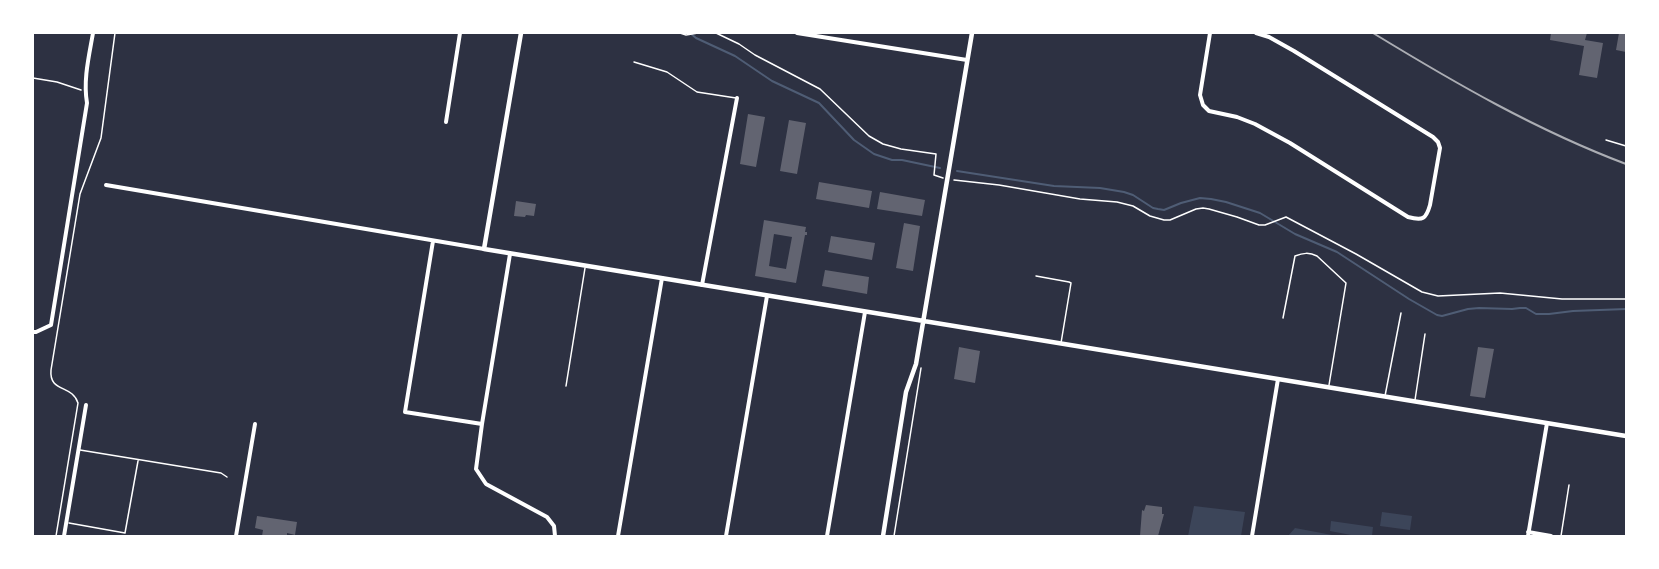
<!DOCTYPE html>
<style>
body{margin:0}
#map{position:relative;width:1659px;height:569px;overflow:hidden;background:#2d3142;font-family:"Source Sans 3",sans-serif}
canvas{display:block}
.frame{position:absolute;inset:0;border:34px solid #fff;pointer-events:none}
</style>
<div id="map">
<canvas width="1659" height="569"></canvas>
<div class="frame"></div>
</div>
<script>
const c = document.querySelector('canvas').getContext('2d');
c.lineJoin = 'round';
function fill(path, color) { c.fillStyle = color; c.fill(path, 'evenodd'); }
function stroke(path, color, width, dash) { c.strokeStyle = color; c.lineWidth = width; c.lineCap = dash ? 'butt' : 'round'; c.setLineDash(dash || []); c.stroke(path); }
const green = new Path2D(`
 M 1194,506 L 1245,512 L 1241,536 L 1188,536 Z
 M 1382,512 L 1412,516 L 1410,530 L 1380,526 Z
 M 1331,521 L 1373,527 L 1372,536 L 1356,536 L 1330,531 Z
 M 1295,528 L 1332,535 L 1332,536 L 1288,536 Z`);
const stream = new Path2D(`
 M 690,33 L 696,38 L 735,56 L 772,81 L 819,103 L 854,140 L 874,154 L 892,160 L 902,160 L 940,168
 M 957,171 L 1054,186 L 1100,188 L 1124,192 L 1133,195 L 1153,208 L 1158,209 L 1164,210 L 1181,203 L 1200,198 L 1211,199 L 1226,202 L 1260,213 L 1295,234 L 1337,252 L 1409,299 L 1437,315 L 1442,316 L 1468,309 L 1479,308 L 1512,309 L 1520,308 L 1526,308 L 1536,314 L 1549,314 L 1573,311 L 1626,309`);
const building = new Path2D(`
 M 1551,33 L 1587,33 L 1585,40 L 1603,43 L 1597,78 L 1579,75 L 1584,46 L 1550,40 Z
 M 1619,33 L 1626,34 L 1626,52 L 1616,50 Z
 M 748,114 L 765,117 L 756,167 L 740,164 Z
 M 789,120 L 806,123 L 797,174 L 780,171 Z
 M 819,182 L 872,191 L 869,208 L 816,199 Z
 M 880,192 L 925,200 L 922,216 L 877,209 Z
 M 516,201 L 536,204 L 534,216 L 526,215 L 525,217 L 514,216 Z
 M 764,220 L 806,227 L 805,232 L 807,232 L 807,235 L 805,235 L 796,283 L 755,276 ZM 774,234 L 792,237 L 786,269 L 769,266 Z
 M 904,223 L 920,226 L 913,271 L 896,268 Z
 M 831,236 L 875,243 L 872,260 L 828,252 Z
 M 825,270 L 869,277 L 867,294 L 822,286 Z
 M 959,347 L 980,351 L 975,383 L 954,379 Z
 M 1478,347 L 1494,349 L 1485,398 L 1470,396 Z
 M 1146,505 L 1162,507 L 1162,514 L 1164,514 L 1158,536 L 1140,536 L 1142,510 L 1144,511 Z
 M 257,516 L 297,522 L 295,535 L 287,533 L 287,536 L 262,536 L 263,530 L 255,528 Z`);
const path = new Path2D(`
 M 680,33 L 686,35 L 698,33
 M 716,33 L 739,44 L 755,55 L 820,89 L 869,136 L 883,144 L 901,149 L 936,154 L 934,175 L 943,178
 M 33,78 L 57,82 L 81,90
 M 954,180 L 999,185 L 1080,199 L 1117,202 L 1133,206 L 1150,216 L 1164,220 L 1170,220 L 1196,209 L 1203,208 L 1209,209 L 1237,217 L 1259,225 L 1265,225 L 1286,217 L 1356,254 L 1422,292 L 1438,296 L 1500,293 L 1562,299 L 1626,299
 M 56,536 L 78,403 C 72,384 49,393 51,370 L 80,194 L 101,138 L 115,33
 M 894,536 L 921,368`);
const service = new Path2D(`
 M 634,62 L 667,72 L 697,92 L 736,98
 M 1606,140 L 1626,146
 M 1036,276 L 1069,282 L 1071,283 L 1061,343
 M 1283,318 L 1295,256 C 1303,253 1309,252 1317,256 L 1346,283 L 1329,385
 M 566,386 L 585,268
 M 1385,396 L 1401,313
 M 1415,400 L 1425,334
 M 80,450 L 221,473 L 227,477
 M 69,523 L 125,533 L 138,461
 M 1561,536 L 1569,485`);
const minor = new Path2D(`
 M 797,33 L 967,60
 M 1210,33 L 1200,95 L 1203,105 L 1209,111 L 1237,117 L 1255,124 L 1290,143 L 1408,217 C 1423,221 1426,219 1430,205 L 1440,148 L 1438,142 L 1433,137 L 1294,51 L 1269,37 L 1256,33
 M 446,122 L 460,33
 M 106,185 L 484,249
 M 433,241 L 405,412 L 482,424
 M 510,254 L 482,424 L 476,469 L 486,484 L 547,517 L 554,526 L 555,536
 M 702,285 L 737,98
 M 33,332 L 36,332 L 51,325 L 87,103 C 83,80 89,56 93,33
 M 1528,532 L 1551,536
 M 64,536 L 86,405
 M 236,536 L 255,424
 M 618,536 L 662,278
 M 726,536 L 767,296
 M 827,536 L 865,312
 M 1252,536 L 1278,379
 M 1528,536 L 1547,423`);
const tertiary = new Path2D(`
 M 521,33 L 484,249 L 1626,436
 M 883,536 L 906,392 L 916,364 L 972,33`);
const rail = new Path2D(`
 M 1373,33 C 1455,83 1536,130 1626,164`);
fill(green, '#3c4559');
stroke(stream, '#4f5d75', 2);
fill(building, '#626471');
stroke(path, '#fff', 1.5);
stroke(service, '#fff', 1.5);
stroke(minor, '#fff', 4);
stroke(tertiary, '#fff', 4.5);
stroke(rail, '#abadb3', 2);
</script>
